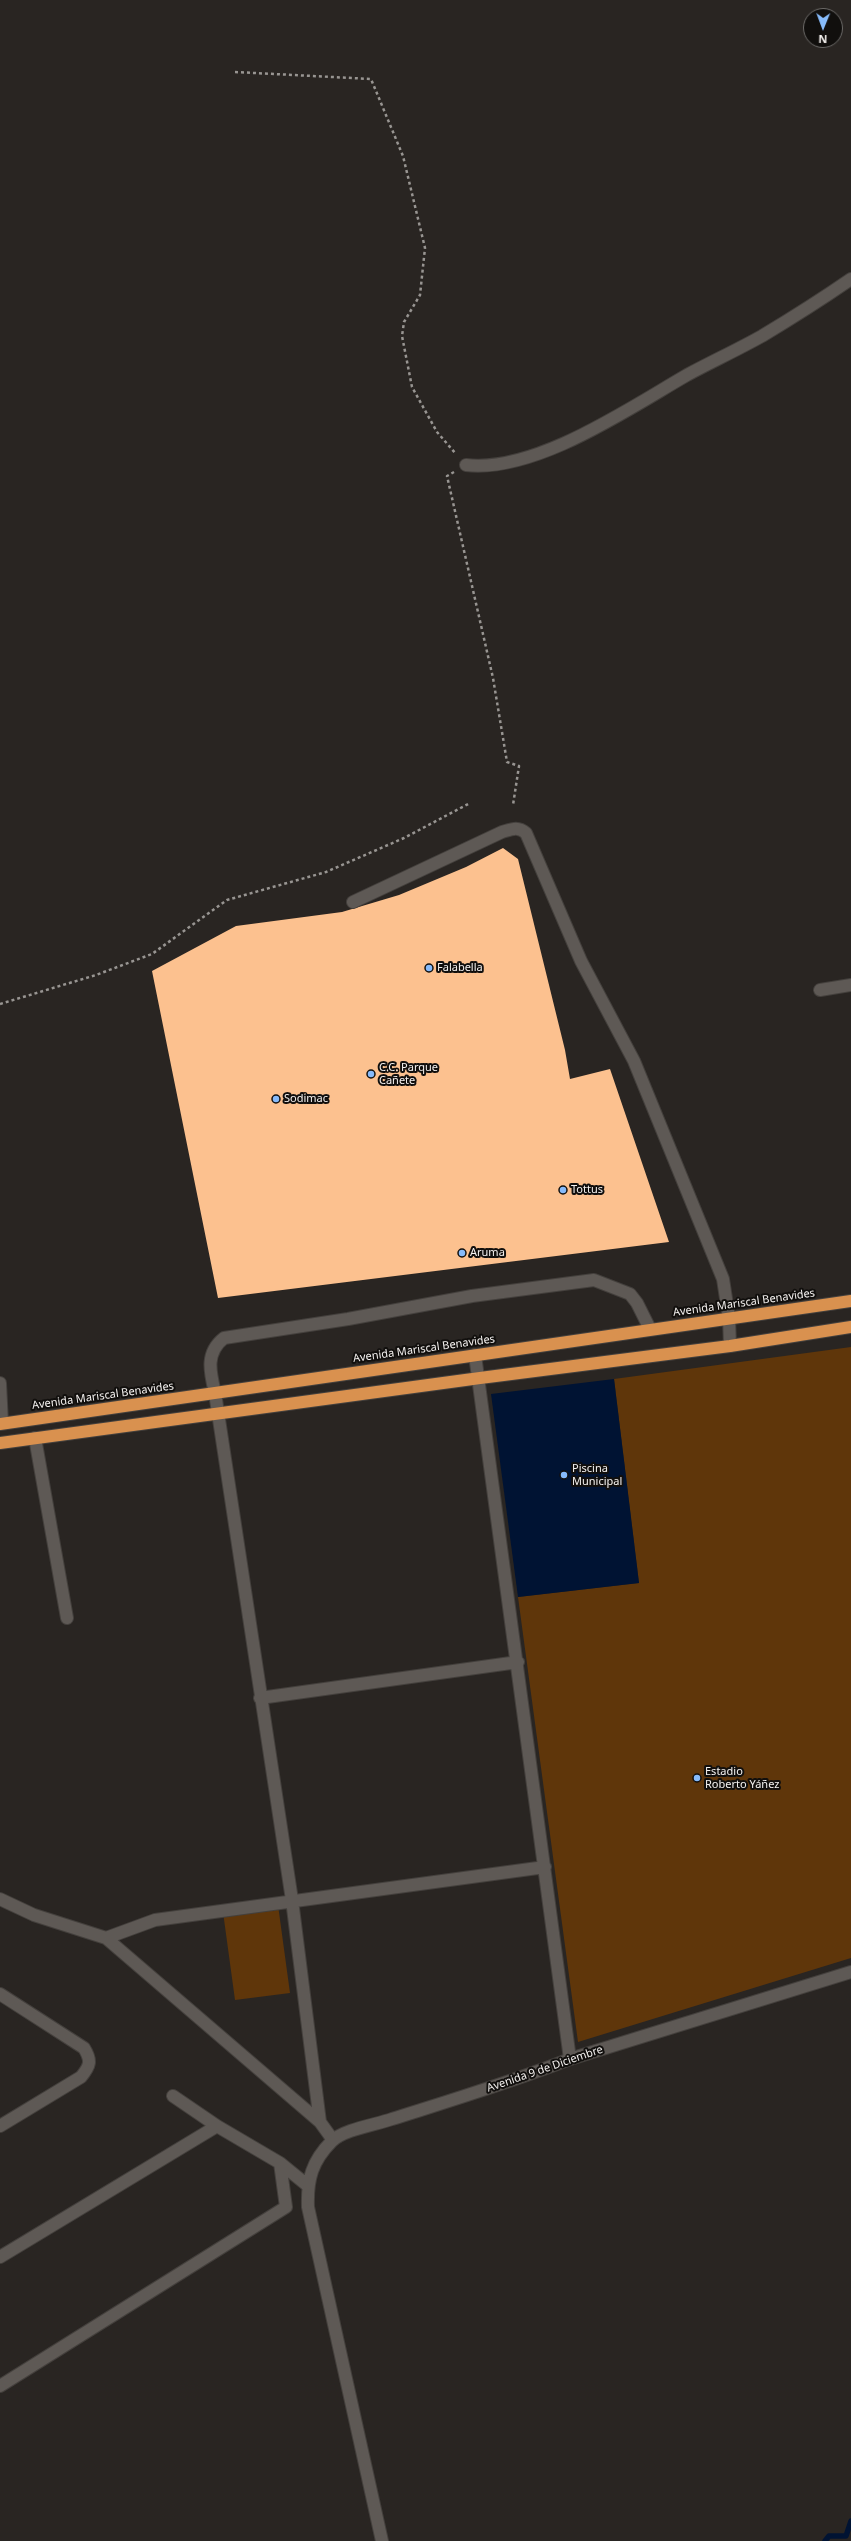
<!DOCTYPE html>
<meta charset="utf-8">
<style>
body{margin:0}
#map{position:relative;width:851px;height:2541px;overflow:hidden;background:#292522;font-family:"Noto Sans",sans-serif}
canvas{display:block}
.north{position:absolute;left:803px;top:8px;width:40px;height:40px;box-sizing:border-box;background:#110f0d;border:1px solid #6c6a68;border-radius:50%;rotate:181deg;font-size:11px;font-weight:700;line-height:16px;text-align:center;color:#f5f2f0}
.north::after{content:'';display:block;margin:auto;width:14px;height:18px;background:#87bbfb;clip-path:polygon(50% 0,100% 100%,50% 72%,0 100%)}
</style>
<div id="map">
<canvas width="851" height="2541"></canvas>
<div class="north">N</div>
</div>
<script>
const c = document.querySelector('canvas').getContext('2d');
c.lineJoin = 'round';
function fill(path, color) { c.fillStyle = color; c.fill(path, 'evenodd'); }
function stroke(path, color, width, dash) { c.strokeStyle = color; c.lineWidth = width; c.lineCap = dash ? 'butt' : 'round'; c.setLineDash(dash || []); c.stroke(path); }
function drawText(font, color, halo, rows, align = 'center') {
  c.font = font + ' "Noto Sans",sans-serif'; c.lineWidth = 4; c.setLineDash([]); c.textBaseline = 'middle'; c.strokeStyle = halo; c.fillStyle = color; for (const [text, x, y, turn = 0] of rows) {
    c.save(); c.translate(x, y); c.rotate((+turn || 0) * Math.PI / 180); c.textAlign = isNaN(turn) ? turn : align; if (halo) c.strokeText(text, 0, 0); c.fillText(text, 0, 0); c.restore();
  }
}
const green = new Path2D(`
 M 851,1347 L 851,1958 L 578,2042 L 518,1597 L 639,1583 L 614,1379 Z
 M 278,1905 L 290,1993 L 235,2000 L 223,1912 Z`);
const water = new Path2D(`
 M 614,1379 L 639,1583 L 518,1597 L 491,1394 Z`);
const stream = new Path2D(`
 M 825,2541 L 829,2536 L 846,2536 L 851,2521`);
const building = new Path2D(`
 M 503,848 L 518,859 L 565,1050 L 570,1079 L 610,1069 L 669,1242 L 218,1298 L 152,971 L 236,926 L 342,912 L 399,895 L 466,867 Z`);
const path = new Path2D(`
 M 235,72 L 371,79 L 403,156 L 425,248 L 420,295 L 404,322 L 402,336 L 412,387 L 437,432 L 456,454
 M 454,472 L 447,476 L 493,678 L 507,762 L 519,766 L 513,805
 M 0,1004 L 96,975 L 152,954 L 227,900 L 326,872 L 404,838 L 470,803`);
const minor = new Path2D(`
 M 466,465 C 535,473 628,409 687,375 C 711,362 737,350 762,336 C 792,318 822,299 851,279
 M 353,902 L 502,832 C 512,829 518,826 526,833 L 581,961 L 634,1061 L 723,1279 L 729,1318 L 730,1346
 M 820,990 L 851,985
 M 475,1355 L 570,2059
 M 0,1383 L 2,1423
 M 35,1438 L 67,1618
 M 260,1698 L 518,1662
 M 0,1899 L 34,1915 L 106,1938 L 320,2122 L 333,2140
 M 106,1938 L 155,1920 L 545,1867
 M 0,1994 L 84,2048 C 92,2061 90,2066 81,2077 L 0,2126
 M 173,2096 L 217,2126 L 280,2163 L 307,2185
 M 320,2122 L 292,1900 L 215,1393 C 210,1372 205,1353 224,1338 L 348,1319 L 472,1296 L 594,1280 L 630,1294 L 637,1303 L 650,1329
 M 0,2257 L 217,2126
 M 0,2386 L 286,2207 L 280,2163
 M 382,2541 L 308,2207 C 307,2179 312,2161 332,2141 C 345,2129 375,2125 392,2119 C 452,2100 512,2082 570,2059 L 851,1972`);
const highway = new Path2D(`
 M 0,1424 L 851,1301
 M 0,1443 L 480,1378 L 730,1346 L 851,1327`);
const markers = [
 [429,968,4,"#87bbfb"],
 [371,1074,4,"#87bbfb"],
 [276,1099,4,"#87bbfb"],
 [563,1190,4,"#87bbfb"],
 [462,1253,4,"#87bbfb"],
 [564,1475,4,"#87bbfb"],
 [697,1778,4,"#87bbfb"]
];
const poiNames = [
 ["Falabella",437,968],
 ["C.C. Parque",379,1068],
 ["Cañete",379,1081],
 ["Sodimac",284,1099],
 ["Tottus",571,1190],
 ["Aruma",470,1253],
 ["Piscina",572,1469],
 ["Municipal",572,1482],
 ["Estadio",705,1772],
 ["Roberto Yáñez",705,1785]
];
const streetNames = [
 ["Avenida Mariscal Benavides",744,1303,-8],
 ["Avenida Mariscal Benavides",424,1349,-8],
 ["Avenida Mariscal Benavides",103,1396,-8],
 ["Avenida 9 de Diciembre",545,2069,-19]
];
fill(green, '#5f360a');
fill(water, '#001333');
stroke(stream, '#001333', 5.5);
fill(building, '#fcc18f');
stroke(minor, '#44403d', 14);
stroke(highway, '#44403d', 14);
stroke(path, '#989592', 2.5, [3, 3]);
stroke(minor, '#5e5955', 12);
stroke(highway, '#d9914f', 12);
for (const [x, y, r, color] of markers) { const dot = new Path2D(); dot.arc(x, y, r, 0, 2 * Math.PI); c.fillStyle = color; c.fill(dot); stroke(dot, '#110f0d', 1.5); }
drawText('11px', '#f5f2f0', '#110f0d', poiNames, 'left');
drawText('11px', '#f5f2f0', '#110f0d', streetNames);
</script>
